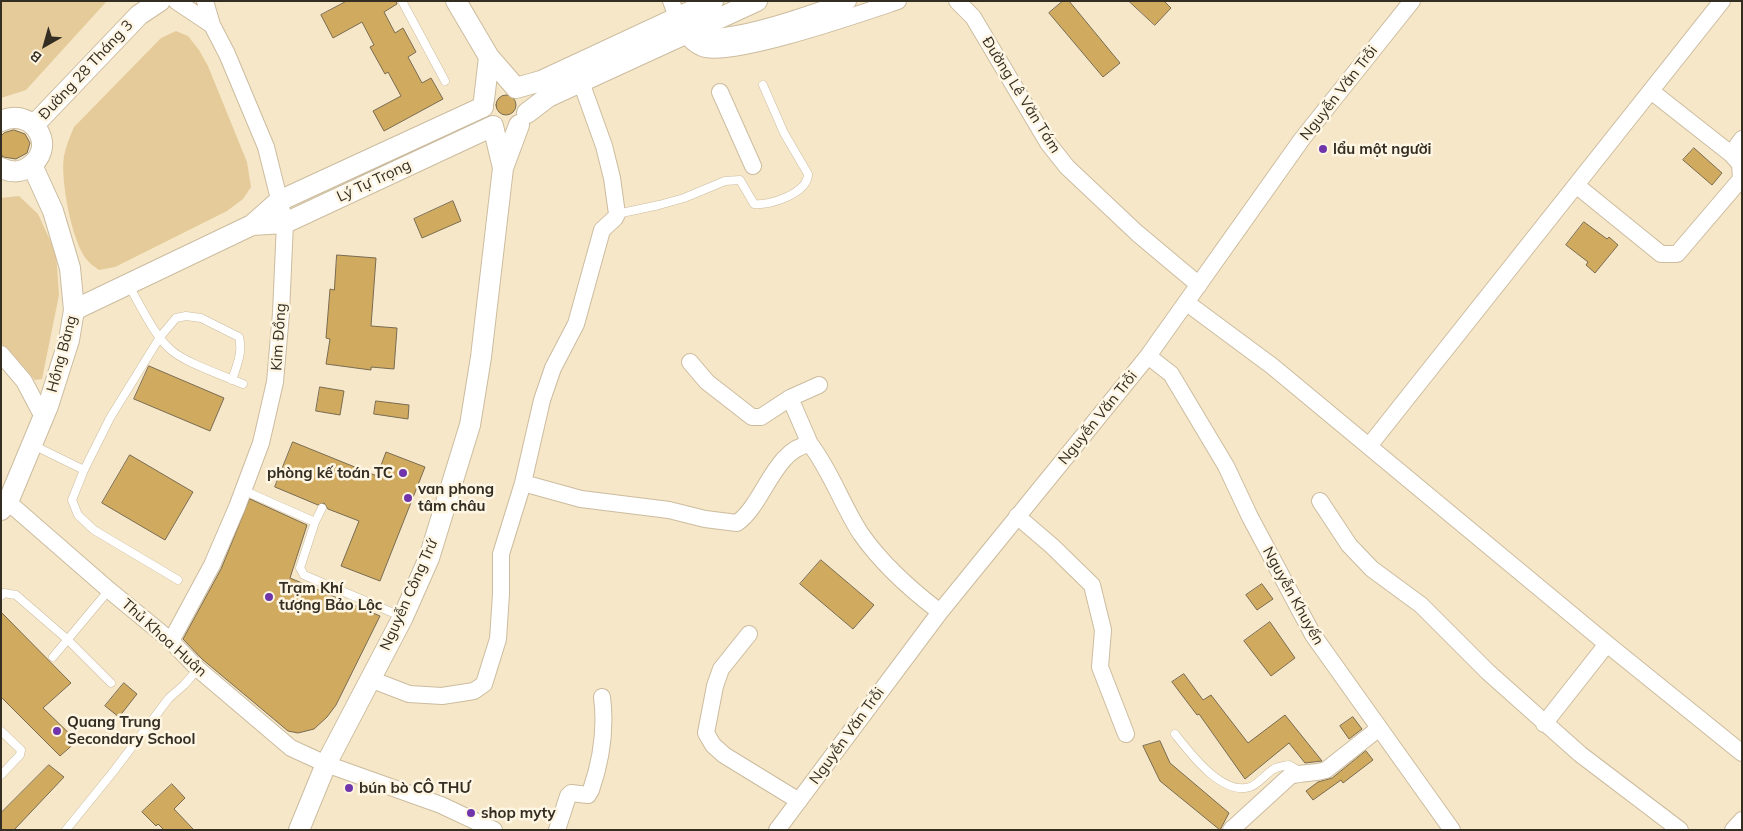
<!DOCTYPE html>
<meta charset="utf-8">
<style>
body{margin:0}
#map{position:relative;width:1743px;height:831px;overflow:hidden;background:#f6e7c9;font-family:Mulish,sans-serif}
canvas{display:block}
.frame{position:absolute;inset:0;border:2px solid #332d22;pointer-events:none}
.north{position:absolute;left:20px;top:20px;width:50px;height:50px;-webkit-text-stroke:4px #fef5e3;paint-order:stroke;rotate:218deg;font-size:14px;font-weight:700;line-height:20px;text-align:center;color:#332d22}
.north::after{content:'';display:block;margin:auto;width:18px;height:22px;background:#332d22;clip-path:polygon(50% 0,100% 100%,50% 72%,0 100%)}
</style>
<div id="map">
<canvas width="1743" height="831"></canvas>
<div class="frame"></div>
<div class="north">B</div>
</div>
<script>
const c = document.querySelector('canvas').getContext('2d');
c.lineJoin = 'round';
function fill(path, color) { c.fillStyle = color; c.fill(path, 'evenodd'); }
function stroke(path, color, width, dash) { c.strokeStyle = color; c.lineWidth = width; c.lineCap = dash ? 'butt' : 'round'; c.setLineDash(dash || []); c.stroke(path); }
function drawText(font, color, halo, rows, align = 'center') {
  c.font = font + ' Mulish,sans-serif'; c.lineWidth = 5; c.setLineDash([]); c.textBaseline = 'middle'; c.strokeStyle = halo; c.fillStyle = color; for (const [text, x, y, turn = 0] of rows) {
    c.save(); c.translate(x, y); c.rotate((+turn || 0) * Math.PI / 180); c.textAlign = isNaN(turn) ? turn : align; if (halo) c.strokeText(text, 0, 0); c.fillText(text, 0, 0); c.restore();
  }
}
const green = new Path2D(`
 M 1,1 L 107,1 L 26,90 L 1,98 Z
 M 176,31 L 188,36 L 199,50 L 208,66 L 247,162 L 251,187 L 243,199 L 227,211 L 115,267 L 99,270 C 95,267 90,264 87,260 C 72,243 60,179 64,156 C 66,146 70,136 74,127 L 161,38 Z
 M 19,196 L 38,214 L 56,253 L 59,295 L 42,379 L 35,380 L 1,343 L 1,198 Z`);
const building = new Path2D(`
 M 347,1 L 396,1 L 397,4 L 384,12 L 395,33 L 403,28 L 416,52 L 408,57 L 422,83 L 431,78 L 443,99 L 384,131 L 373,111 L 401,96 L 388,72 L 385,74 L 370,47 L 374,45 L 362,22 L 333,38 L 321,15 Z
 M 1063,1 L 1069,1 L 1120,63 L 1103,77 L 1049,13 Z
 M 1129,1 L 1164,1 L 1171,8 L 1155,25 Z
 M496 105a10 10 0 1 1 20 0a10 10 0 1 1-20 0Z
 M 14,130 L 25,134 L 30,143 L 27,153 L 16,159 L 3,157 L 1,154 L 1,136 L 4,133 Z
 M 1694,148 L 1722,173 L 1712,185 L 1683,160 Z
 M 453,201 L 461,221 L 422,238 L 414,219 Z
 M 1584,222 L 1607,239 L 1609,237 L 1618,245 L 1595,273 L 1586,265 L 1588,262 L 1566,245 Z
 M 337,255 L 376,258 L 371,326 L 397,328 L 394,369 L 371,367 L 371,370 L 326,364 L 330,339 L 326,338 L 330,289 L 334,290 Z
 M 149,366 L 224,398 L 210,431 L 134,399 Z
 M 320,387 L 344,391 L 340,415 L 316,411 Z
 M 376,401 L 409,405 L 408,419 L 374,414 Z
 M 293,442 L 377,476 L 386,452 L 425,467 L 380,581 L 341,566 L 359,521 L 328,509 L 324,503 L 318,505 L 275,487 Z
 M 130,455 L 193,492 L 165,540 L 102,503 Z
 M 250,499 L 307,525 L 290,578 L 380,616 L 336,705 L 327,717 L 314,729 L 298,733 L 288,731 L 202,659 L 183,639 L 221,569 Z
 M 821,560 L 874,605 L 853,629 L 800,584 Z
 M 1262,584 L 1273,599 L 1257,610 L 1246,595 Z
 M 1,612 L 71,683 L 43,708 L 77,741 L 60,756 L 1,697 Z
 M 1270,622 L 1295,658 L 1271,676 L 1244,641 Z
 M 1184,674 L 1203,700 L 1211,695 L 1248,743 L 1285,715 L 1322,761 L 1305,763 L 1289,743 L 1245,779 L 1199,714 L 1197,715 L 1172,682 Z
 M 124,683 L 137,694 L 119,717 L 105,706 Z
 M 1353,717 L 1362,729 L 1349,739 L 1340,726 Z
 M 1160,741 L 1170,763 L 1229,813 L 1220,830 L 1160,781 L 1143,746 Z
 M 1366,751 L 1373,760 L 1343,783 L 1341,780 L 1313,800 L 1306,791 L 1318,782 L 1332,778 Z
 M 49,765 L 64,777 L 14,830 L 1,830 L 1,813 Z
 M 172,784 L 185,798 L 174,809 L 194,830 L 164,830 L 158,824 L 156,826 L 142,812 Z`);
const service = new Path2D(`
 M 402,1 L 445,81
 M 617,214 L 659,205 L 684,198 L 725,181 L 740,180 L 754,204 C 770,206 808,193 808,174 L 784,133 L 763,85
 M 128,284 C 139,303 154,335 170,349 C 183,362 224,376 243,384
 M 33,445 L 84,470
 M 243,490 L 315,522
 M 322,508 L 315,522 L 300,568 L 304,575 L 403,617
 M 178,580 L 94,530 L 78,515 L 72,500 L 84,470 L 110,418 L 160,337 L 176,318 L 186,316 L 201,318 L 239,337 C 243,352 237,365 232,380
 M 1,596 L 4,593 L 16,595 L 68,640 L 111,683
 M 53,657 L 109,590
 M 1,731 L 21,750 L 20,755 L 1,775
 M 1175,734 C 1190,753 1222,796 1250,787 C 1259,784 1266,773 1274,769 C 1279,766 1285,766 1289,765 L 1301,772
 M 66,830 L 113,772 L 169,698 L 184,685 L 198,669`);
const minor = new Path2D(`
 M 176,1 L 212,25
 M 671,1 C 678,18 683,40 702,48 C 727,60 865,12 898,1
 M 957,1 L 973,17 L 1048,143 L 1067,167 L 1137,233 L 1199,285
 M 696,17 C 699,23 701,29 706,33 C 711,36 719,37 725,36 C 767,30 808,14 848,1
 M 720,92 L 753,166
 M 1731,154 L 1742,139
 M 1576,185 L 1661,254 L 1677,254 L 1741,179 L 1740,164 L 1731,154 L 1651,91
 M 1187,303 L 1272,366 L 1607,644 L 1742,753
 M 1,354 L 24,381 L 44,419
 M 1148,356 L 1171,374 L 1226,466 L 1250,517 L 1313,635 L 1452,830
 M 690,362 L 707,382 L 752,417 L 761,417 L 790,398
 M 810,444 L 790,398 L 819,385
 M 1369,446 L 1722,1
 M 523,483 L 581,499 L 669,510 L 705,519 L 737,523 C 764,504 774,449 810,444 C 831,471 842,505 861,534 C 882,564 911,590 940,612
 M 1320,501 L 1349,545 L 1372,569 L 1421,605 L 1488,672 L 1580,754 L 1680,830
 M 8,502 L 109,590 L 171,641 L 198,669 L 291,748 L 326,764 L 441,805 L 494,830
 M 1017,516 L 1052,546 L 1092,585 L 1103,630 L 1100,667 L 1126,734
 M 749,634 L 721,669 L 715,686 L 706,733 L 713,745 L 724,755 L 799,801
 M 171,641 L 212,565 L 237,507 L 261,443 L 275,382 L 281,313 L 285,223 L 266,147 L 227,54 L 212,25 L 205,1
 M 370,679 L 409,694 L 442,696 L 474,691 L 484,684 L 498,639 L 501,594 L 501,554 L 523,483 L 542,400 L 553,368 L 576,324 L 602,230 L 615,218 L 617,214 L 612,178 L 604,146 L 581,82
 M 1544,724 L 1607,644
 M 557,830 L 568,796 L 571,793 L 588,795 L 591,790 C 601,761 606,728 602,697
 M 777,830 L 940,612 L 1148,356 L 1302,139 L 1412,1
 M 1231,830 L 1290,776 C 1303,772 1314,774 1326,770 L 1378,729
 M 1733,830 L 1742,820`);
const tertiary = new Path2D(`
 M 456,1 L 489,57 L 516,88 L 541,81 L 713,1
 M 484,100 L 489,57
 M 527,113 L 548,97 L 757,1
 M 1,121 C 35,106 59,150 27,168 C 19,173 9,172 1,168
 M 34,125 L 139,15 L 160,1
 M 252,225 L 285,223 L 493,126 L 503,168
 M 74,310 L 252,225 L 279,201 L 483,107
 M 1,510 L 8,502 L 48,406 L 69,340 L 74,310 L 70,268 L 53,211 L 32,165
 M 299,830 L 326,764 L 403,617 L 429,558 L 470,425 L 481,357 L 503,168 L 519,125`);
const markers = [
 [1323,149,5,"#7035ab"],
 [403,473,5,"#7035ab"],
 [408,498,5,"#7035ab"],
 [269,597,5,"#7035ab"],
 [57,731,5,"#7035ab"],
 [349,788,5,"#7035ab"],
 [471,813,5,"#7035ab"]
];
const streetNames = [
 ["Đường 28 Tháng 3",86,70,-47],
 ["Nguyễn Văn Trỗi",1339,93,-52],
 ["Đường Lê Văn Tám",1021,95,58],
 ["Lý Tự Trọng",374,181,-25],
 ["Kim Đồng",279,337,-86],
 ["Hồng Bàng",62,354,-75],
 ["Nguyễn Văn Trỗi",1098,418,-51],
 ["Nguyễn Công Trứ",409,595,-66],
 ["Nguyễn Khuyến",1293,596,61],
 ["Thủ Khoa Huân",164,638,42],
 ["Nguyễn Văn Trỗi",847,736,-54]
];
const poiNames = [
 ["lẩu một người",1333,149],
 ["phòng kế toán TC",393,473,"right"],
 ["van phong",418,489],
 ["tâm châu",418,506],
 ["Trạm Khí",279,588],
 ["tượng Bảo Lộc",279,605],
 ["Quang Trung",67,722],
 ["Secondary School",67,739],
 ["bún bò CÔ THƯ",359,788],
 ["shop myty",481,813]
];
fill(green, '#e5cb99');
fill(building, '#d0aa5f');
stroke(building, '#796b50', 1);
stroke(service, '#ccbc9f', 9);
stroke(minor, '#ccbc9f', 18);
stroke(tertiary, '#ccbc9f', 22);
stroke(service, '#fff', 8);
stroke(minor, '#fff', 16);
stroke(tertiary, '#fff', 20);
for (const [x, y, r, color] of markers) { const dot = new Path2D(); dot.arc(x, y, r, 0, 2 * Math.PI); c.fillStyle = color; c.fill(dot); stroke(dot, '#fef5e3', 2); }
drawText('15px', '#332d22', '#fef5e3', streetNames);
drawText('bold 15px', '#332d22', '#fef5e3', poiNames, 'left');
</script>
